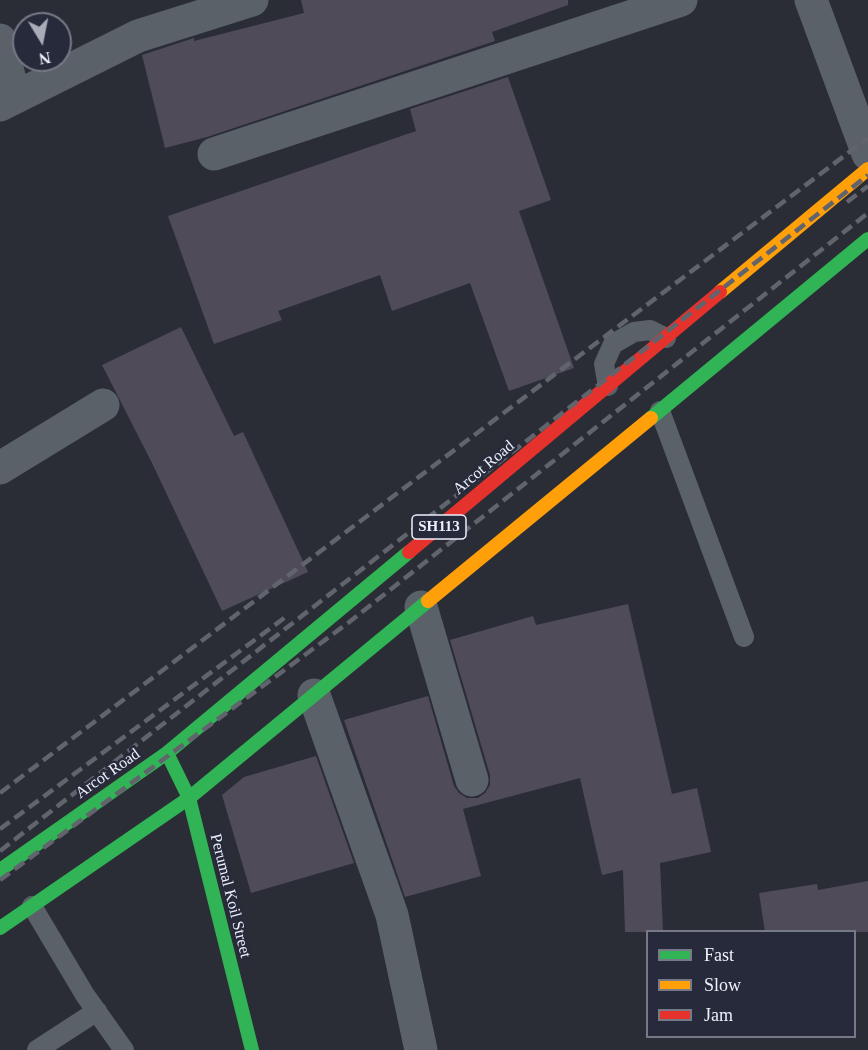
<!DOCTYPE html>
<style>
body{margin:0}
#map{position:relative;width:868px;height:1050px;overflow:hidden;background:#2b2d36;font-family:"Times New Roman",serif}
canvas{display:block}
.legend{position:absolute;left:646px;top:930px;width:210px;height:108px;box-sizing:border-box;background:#272a3a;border:2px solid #767987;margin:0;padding:8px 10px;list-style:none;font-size:18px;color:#edf0fb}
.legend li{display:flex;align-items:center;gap:12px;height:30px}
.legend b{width:30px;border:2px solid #767987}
.north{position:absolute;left:12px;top:12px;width:60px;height:60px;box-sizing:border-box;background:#272a3a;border:2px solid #767987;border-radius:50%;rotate:170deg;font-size:16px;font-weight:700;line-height:24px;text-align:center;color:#edf0fb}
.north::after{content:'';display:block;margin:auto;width:21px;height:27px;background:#a9acb6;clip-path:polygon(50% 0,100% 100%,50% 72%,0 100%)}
</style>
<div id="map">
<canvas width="868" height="1050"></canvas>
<ul class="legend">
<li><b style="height:8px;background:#30b455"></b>Fast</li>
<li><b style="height:8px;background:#ff9f0a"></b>Slow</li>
<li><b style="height:8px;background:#e5322d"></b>Jam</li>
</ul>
<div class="north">N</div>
</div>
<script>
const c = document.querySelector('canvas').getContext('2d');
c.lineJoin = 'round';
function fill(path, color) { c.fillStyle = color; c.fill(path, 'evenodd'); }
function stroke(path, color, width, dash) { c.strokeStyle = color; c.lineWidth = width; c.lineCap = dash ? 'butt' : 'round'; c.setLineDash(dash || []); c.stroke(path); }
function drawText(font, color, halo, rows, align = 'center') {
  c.font = font + ' "Times New Roman",serif'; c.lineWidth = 5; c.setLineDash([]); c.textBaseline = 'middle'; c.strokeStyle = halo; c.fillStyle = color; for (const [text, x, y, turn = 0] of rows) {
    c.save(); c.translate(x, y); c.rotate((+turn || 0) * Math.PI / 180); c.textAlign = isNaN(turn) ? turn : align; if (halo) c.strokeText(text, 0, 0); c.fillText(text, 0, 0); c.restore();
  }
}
const building = new Path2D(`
 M 301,0 L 568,0 L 568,5 L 492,32 L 495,41 L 207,137 L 165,148 L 142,55 L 194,38 L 194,41 L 304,13 Z
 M 508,77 L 551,200 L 519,211 L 574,368 L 509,391 L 470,283 L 392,311 L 380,275 L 278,311 L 282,320 L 214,344 L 168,216 L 416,131 L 410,109 Z
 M 181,327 L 234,436 L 243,432 L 308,572 L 222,611 L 152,463 L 102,365 Z
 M 628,604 L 672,794 L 697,788 L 711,852 L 660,863 L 663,932 L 625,932 L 623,870 L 602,875 L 580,778 L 463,809 L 481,876 L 405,897 L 344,720 L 428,696 L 454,786 L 459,793 L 467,798 L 478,798 L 485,793 L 490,785 L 490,775 L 450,640 L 533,616 L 536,625 Z
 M 316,756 L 354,863 L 251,893 L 222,795 L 244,777 Z
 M 868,881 L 868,932 L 765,932 L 759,893 L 817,884 L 818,890 Z`);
const lane = new Path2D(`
 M 608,386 L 604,364 L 613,344 L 634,332 L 650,330 L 666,338
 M 660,411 L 744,637
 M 32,906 L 85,995 L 124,1050
 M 37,1050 L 97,1011`);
const street = new Path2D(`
 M 811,0 L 868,154
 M 0,40 L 14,96
 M 0,105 L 138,36 L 252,0
 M 214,154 L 681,0
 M 0,468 L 103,405
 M 421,607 L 472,780
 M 314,695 L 392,915 L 421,1050`);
const fast = new Path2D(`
 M 651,418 L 868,239
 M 167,753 L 189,798 L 252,1050
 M 0,870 L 167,753 L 409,552
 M 0,928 L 189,798 L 428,601`);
const slow = new Path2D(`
 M 720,292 L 868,169
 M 428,601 L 651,418`);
const jam = new Path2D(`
 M 409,552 L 720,292`);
const rail = new Path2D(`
 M 847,202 L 868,186
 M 0,793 L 868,138
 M 0,829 L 287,616
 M 0,851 L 868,175
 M 0,880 L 348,623 L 868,213`);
const shields = [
 [439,527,54]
];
const shieldNames = [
 ["SH113",439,527]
];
const streetNames = [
 ["Arcot Road",484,468,-40],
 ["Arcot Road",108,774,-35],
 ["Perumal Koil Street",230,896,76]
];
fill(building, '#4f4b59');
stroke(lane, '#5a6168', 20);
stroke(street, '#5a6168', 33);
stroke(fast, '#30b455', 14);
stroke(slow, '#ff9f0a', 14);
stroke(jam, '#e5322d', 14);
stroke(rail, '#61646c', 4.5, [12, 6]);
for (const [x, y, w] of shields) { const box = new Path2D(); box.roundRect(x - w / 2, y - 12, w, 24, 4.5); c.fillStyle = '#272a3a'; c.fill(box); stroke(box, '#edf0fb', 1.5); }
drawText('bold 15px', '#edf0fb', null, shieldNames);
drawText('16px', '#edf0fb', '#272a3a', streetNames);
</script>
